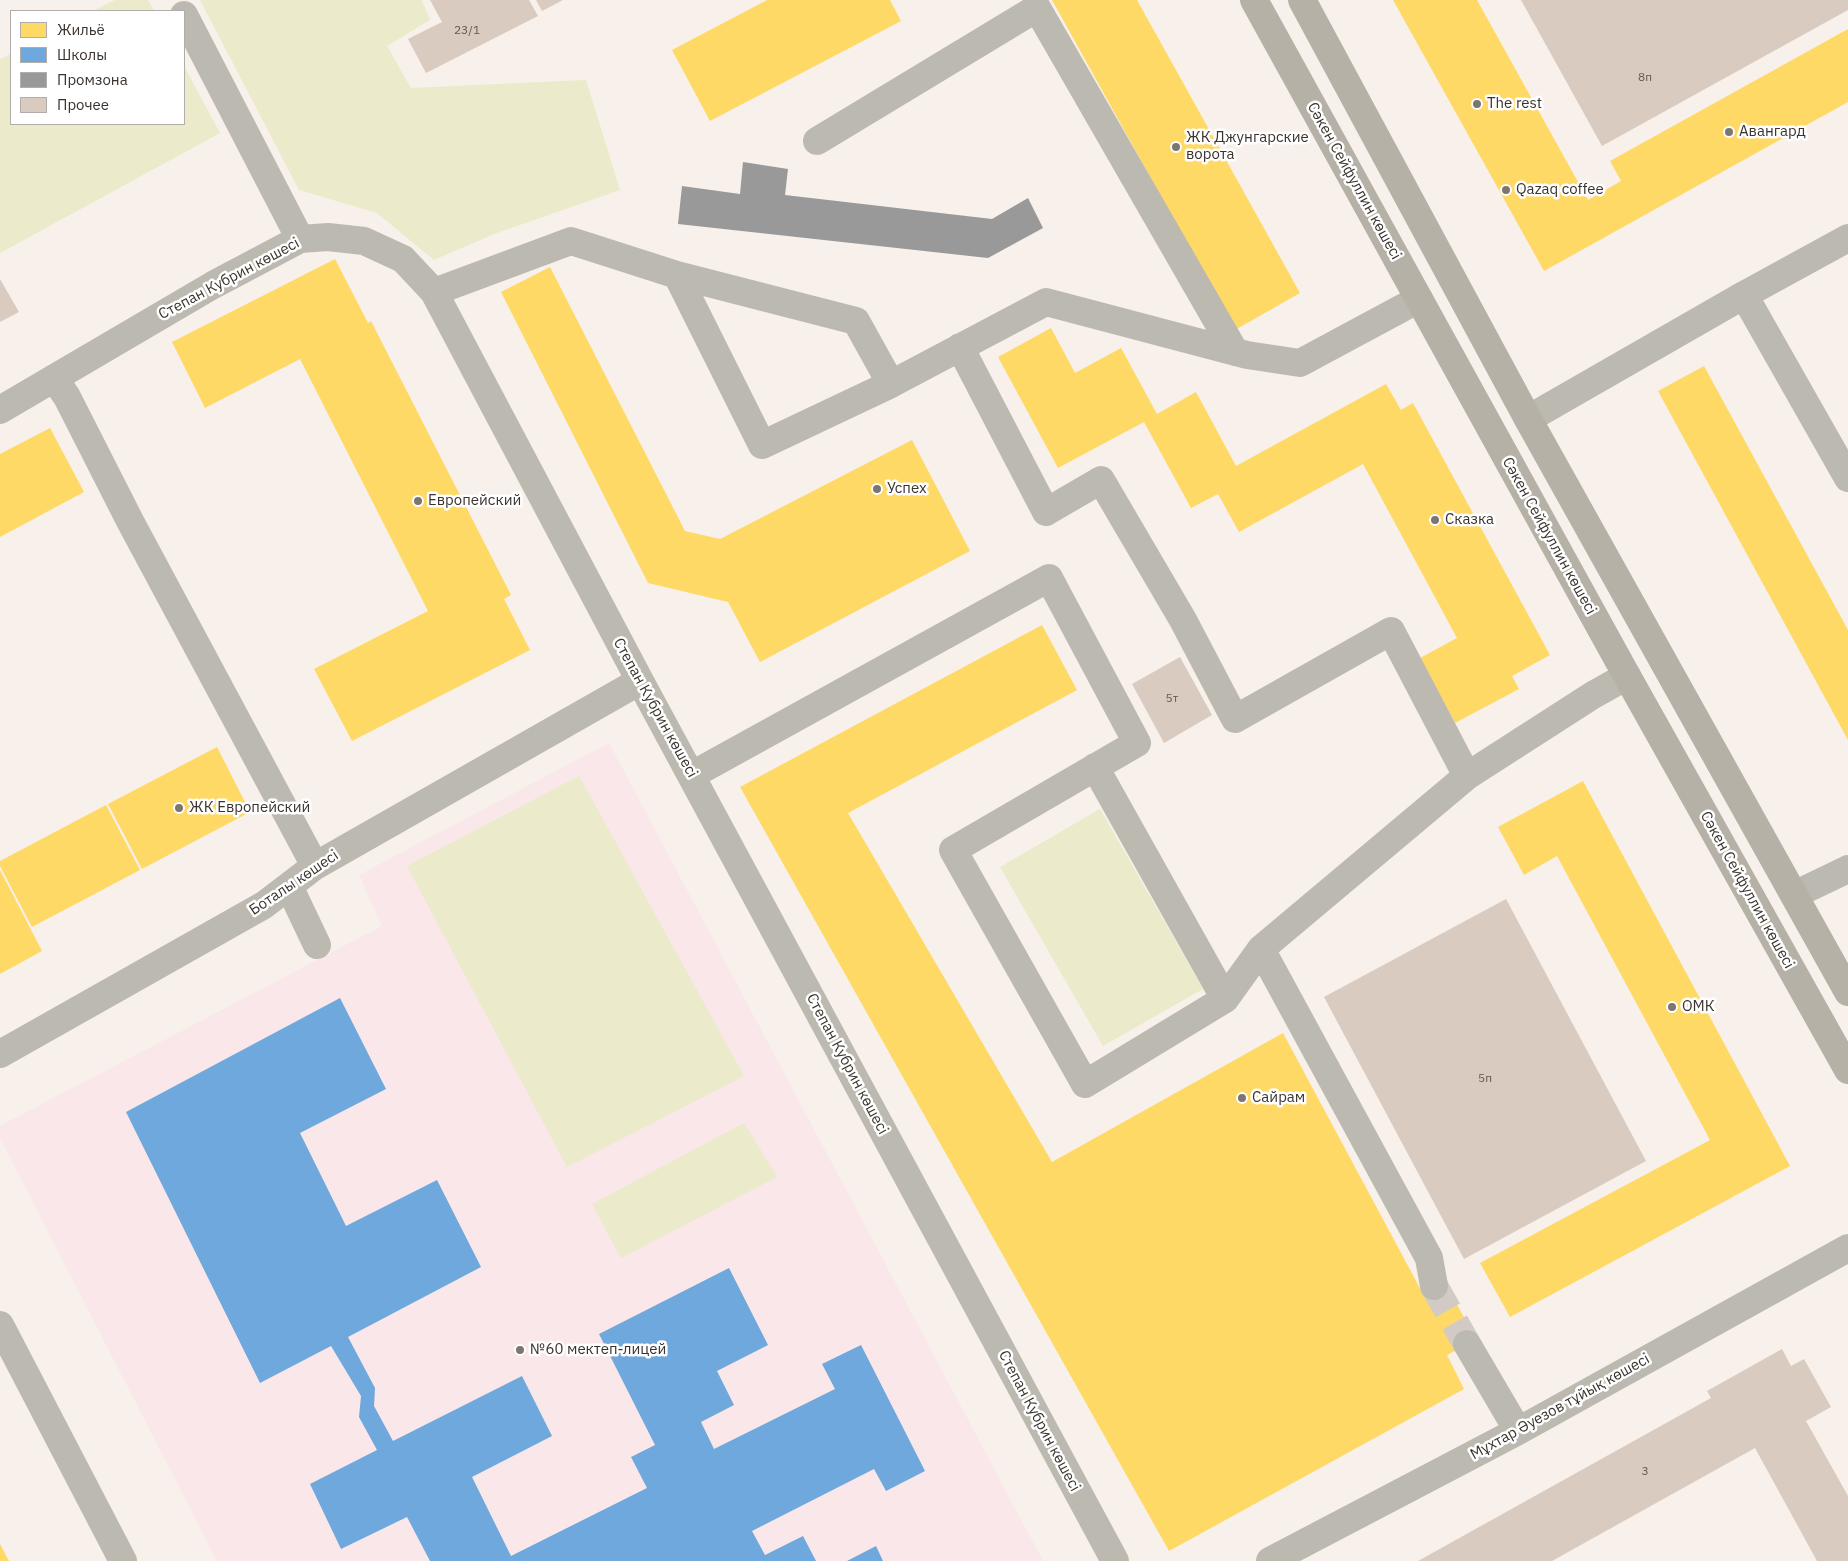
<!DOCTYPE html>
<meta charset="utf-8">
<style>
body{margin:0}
#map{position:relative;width:1848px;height:1561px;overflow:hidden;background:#f8f0ea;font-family:"IBM Plex Sans",sans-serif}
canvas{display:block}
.legend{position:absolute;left:10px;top:10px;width:175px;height:115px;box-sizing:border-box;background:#fff;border:1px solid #b0adab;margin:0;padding:6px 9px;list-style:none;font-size:15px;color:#3a332e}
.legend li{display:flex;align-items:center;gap:10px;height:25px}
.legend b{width:25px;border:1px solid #b0adab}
</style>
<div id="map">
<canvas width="1848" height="1561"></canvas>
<ul class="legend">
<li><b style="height:14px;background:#ffd966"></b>Жильё</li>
<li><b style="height:14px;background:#6fa8dc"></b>Школы</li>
<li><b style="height:14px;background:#999"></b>Промзона</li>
<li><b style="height:14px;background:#d9cbc0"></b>Прочее</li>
</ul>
</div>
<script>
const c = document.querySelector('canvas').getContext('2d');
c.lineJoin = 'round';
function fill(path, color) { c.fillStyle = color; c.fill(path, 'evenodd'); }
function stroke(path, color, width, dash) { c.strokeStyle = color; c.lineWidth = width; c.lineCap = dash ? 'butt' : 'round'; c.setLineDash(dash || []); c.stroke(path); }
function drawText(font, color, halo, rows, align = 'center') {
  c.font = font + ' "IBM Plex Sans",sans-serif'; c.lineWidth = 5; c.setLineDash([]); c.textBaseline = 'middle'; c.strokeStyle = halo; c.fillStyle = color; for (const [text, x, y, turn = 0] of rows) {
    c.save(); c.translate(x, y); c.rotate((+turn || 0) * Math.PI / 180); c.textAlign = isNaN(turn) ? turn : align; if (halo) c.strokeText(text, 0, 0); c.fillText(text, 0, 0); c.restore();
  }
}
const education = new Path2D(`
 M 609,743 L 1043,1561 L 217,1561 L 0,1138 L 0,1126 L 382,926 L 359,875 Z`);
const green = new Path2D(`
 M 115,0 L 148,0 L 154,11 L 93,11 Z
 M 200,0 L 422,0 L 430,20 L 387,46 L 411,88 L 586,80 L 620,190 L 494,234 L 434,260 L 377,213 L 299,190 Z
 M 11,54 L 11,124 L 184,124 L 184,66 L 220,133 L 0,253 L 0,59 Z
 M 579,776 L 744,1076 L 567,1167 L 407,866 Z
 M 1100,809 L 1203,989 L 1103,1046 L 1000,867 Z
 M 744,1123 L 777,1177 L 621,1258 L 592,1204 Z`);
const homes = new Path2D(`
 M 767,0 L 890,0 L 901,21 L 710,121 L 672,50 Z
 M 1052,0 L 1137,0 L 1300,293 L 1235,330 Z
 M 1393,0 L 1477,0 L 1588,200 L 1621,181 L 1610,161 L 1848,29 L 1848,102 L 1544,271 Z
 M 335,259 L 368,323 L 371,321 L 511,595 L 504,599 L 530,650 L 352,741 L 314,669 L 428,611 L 300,359 L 205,408 L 172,342 Z
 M 550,267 L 685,531 L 720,539 L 912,440 L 970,551 L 760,662 L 728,602 L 648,583 L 501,292 Z
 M 1051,328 L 1075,373 L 1121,348 L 1157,414 L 1196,392 L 1236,466 L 1386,384 L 1401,410 L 1413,403 L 1550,655 L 1512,676 L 1519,689 L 1455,723 L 1420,658 L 1457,638 L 1363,464 L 1239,532 L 1218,494 L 1191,508 L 1144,422 L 1058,468 L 998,357 Z
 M 1704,366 L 1848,630 L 1848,740 L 1658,391 Z
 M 50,428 L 84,492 L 0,537 L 0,454 Z
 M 1042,625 L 1077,690 L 848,813 L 1052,1162 L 1283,1033 L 1422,1292 L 1444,1280 L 1476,1340 L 1447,1355 L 1464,1389 L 1169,1551 L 740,787 Z
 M 217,747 L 250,812 L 142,869 L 108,804 Z
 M 1583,781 L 1790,1166 L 1510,1317 L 1480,1263 L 1710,1140 L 1557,856 L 1524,875 L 1498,827 Z
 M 106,805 L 140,870 L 32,927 L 0,866 L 0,861 Z
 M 0,870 L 42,951 L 0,974 Z
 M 0,1544 L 9,1561 L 0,1561 Z`);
const schools = new Path2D(`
 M 340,998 L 386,1089 L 300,1133 L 346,1226 L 437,1180 L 481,1267 L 348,1337 L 375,1388 L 374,1406 L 393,1441 L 522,1376 L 552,1436 L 472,1477 L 511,1556 L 647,1488 L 631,1457 L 655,1445 L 599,1334 L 729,1268 L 768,1345 L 717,1371 L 734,1405 L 701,1422 L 714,1449 L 835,1389 L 822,1364 L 861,1345 L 925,1471 L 886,1491 L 874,1469 L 752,1531 L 765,1555 L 803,1536 L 816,1561 L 430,1561 L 407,1517 L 341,1549 L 310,1484 L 377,1450 L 359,1417 L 361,1396 L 331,1346 L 260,1383 L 126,1112 Z
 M 876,1546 L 883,1561 L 847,1561 Z`);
const industry = new Path2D(`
 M 743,162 L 788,169 L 785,195 L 992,219 L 1028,198 L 1043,228 L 988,258 L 678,224 L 682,186 L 740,194 Z`);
const building = new Path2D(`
 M 430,0 L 529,0 L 538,16 L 426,73 L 408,39 L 442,22 Z
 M 536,0 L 563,0 L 542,11 Z
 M 1521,0 L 1848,0 L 1848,10 L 1602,146 Z
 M 0,279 L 19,312 L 0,322 Z
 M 1180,657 L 1212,715 L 1164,743 L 1132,684 Z
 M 1506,899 L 1646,1161 L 1464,1259 L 1324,997 Z
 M 1782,1349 L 1791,1366 L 1804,1359 L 1831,1407 L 1806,1421 L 1848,1496 L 1848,1561 L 1817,1561 L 1755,1448 L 1552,1561 L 1418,1561 L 1711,1398 L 1707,1391 Z`);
const minorTunnel = new Path2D(`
 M 1434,1286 L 1467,1344`);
const minor = new Path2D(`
 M 184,15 L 300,239
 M 817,141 L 1037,8 L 1235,352
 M 1848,238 L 1744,295 L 1848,478
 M 677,275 L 856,321 L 891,384
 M 434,292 L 571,241 L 677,275 L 762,445 L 891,384 L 1046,302 L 1247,355 L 1300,363 L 1419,299
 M 960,347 L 1046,512 L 1101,480 L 1183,620 L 1235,719 L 1391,631 L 1467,776
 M 54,378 L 67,397 L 130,521 L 315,866
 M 0,410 L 213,285 L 300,239 L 328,237 L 364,241 L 403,259 L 434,292 L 640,681 L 1115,1561
 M 1528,419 L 1744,295
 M 1095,767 L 1225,999
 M 692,775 L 1049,578 L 1137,743 L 953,850 L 1085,1084 L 1225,999 L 1261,949 L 1467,776 L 1593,695 L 1627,676
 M 289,886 L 317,945
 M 1794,895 L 1848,869
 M 1261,949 L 1429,1258 L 1434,1286
 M 0,1054 L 264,905 L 315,866 L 640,681
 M 0,1325 L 123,1561
 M 1467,1344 L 1518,1431
 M 1270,1561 L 1518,1431 L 1848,1248`);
const major = new Path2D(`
 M 1254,0 L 1627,676 L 1848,1070
 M 1302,0 L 1528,419 L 1848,992`);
const markers = [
 [1477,104,5,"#7c7570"],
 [1729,132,5,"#7c7570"],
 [1176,147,5,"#7c7570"],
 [1506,190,5,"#7c7570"],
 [877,489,5,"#7c7570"],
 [418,501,5,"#7c7570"],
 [1435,520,5,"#7c7570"],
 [179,808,5,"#7c7570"],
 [1672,1007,5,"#7c7570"],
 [1242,1098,5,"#7c7570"],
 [520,1350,5,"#7c7570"]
];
const numberNames = [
 ["23/1",467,31],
 ["8п",1645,78],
 ["5т",1172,699],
 ["5п",1485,1079],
 ["3",1645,1472]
];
const poiNames = [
 ["The rest",1487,104],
 ["Авангард",1739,132],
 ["ЖК Джунгарские",1186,138],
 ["ворота",1186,155],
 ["Qazaq coffee",1516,190],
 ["Успех",887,489],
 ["Европейский",428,501],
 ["Сказка",1445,520],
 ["ЖК Европейский",189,808],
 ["ОМК",1682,1007],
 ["Сайрам",1252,1098],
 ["№60 мектеп-лицей",530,1350]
];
const streetNames = [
 ["Сәкен Сейфуллин көшесі",1354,181,61],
 ["Степан Кубрин көшесі",229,279,-28],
 ["Сәкен Сейфуллин көшесі",1549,536,61],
 ["Степан Кубрин көшесі",655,708,61],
 ["Боталы көшесі",294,883,-34],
 ["Сәкен Сейфуллин көшесі",1747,890,61],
 ["Степан Кубрин көшесі",847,1064,62],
 ["Мұхтар Әуезов тұйық көшесі",1560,1407,-29],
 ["Степан Кубрин көшесі",1039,1421,62]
];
fill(education, '#f9e7e9');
fill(green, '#ebeaca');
fill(homes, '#ffd966');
fill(schools, '#6fa8dc');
fill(industry, '#999');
fill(building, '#d9cbc0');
stroke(minorTunnel, '#d2cac4', 28, [28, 14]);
stroke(minor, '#bcbab0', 28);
stroke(major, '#b6b1a6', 28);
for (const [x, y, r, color] of markers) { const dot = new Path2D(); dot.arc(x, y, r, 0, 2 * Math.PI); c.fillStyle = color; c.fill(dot); stroke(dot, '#fff', 2); }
drawText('12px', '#625952', null, numberNames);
drawText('15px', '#3a332e', '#fff', poiNames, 'left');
drawText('15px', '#3a332e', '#fff', streetNames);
</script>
